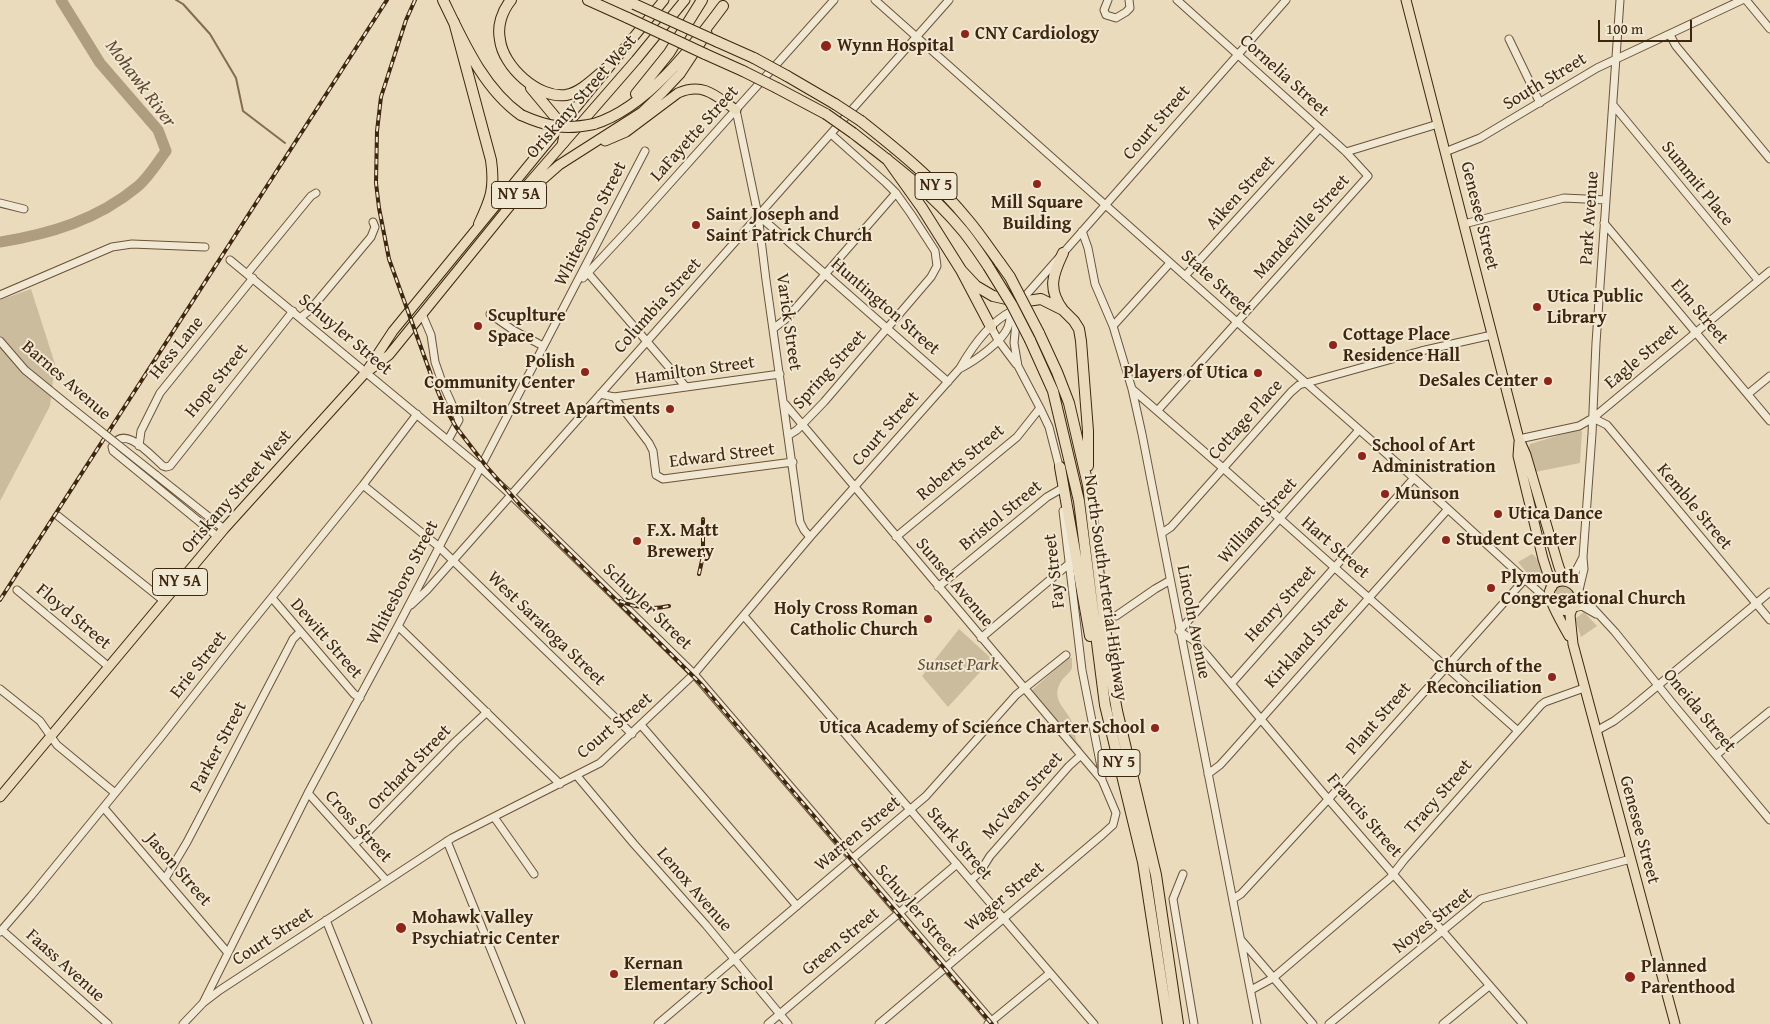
<!DOCTYPE html>
<style>
body{margin:0}
#map{position:relative;width:1770px;height:1024px;overflow:hidden;background:#e9dbbb;font-family:"Gentium Book Plus",serif}
canvas{display:block}
.scale{position:absolute;left:1598px;top:20px;width:94px;height:22px;box-sizing:border-box;border:2px solid #3f260e;border-top:0;padding-left:6px;font-size:15px;line-height:18px;white-space:nowrap;color:#3f260e;-webkit-text-stroke:4px #f1e8d3;paint-order:stroke}
</style>
<div id="map">
<canvas width="1770" height="1024"></canvas>
<div class="scale">100 m</div>
</div>
<script>
const c = document.querySelector('canvas').getContext('2d');
c.lineJoin = 'round';
function fill(path, color) { c.fillStyle = color; c.fill(path, 'evenodd'); }
function stroke(path, color, width, dash) { c.strokeStyle = color; c.lineWidth = width; c.lineCap = dash ? 'butt' : 'round'; c.setLineDash(dash || []); c.stroke(path); }
function drawText(font, color, halo, rows, align = 'center') {
  c.font = font + ' "Gentium Book Plus",serif'; c.lineWidth = 4; c.setLineDash([]); c.textBaseline = 'middle'; c.strokeStyle = halo; c.fillStyle = color; for (const [text, x, y, turn = 0] of rows) {
    c.save(); c.translate(x, y); c.rotate((+turn || 0) * Math.PI / 180); c.textAlign = isNaN(turn) ? turn : align; if (halo) c.strokeText(text, 0, 0); c.fillText(text, 0, 0); c.restore();
  }
}
const green = new Path2D(`
 M 31,289 L 55,364 L 50,406 L 0,501 L 0,300 Z
 M 1577,430 L 1581,430 L 1582,432 L 1580,463 L 1535,472 L 1528,448 L 1530,444 Z
 M 1532,554 C 1539,559 1547,574 1545,583 L 1536,584 L 1518,562 Z
 M 1570,582 L 1579,601 L 1559,610 L 1551,589 Z
 M 1584,612 L 1597,626 L 1581,637 L 1575,619 Z
 M 959,629 L 992,659 L 948,707 L 922,676 Z
 M 1068,658 L 1072,658 L 1072,668 C 1070,673 1066,675 1062,680 C 1049,699 1066,708 1072,722 C 1077,731 1072,740 1082,747 L 1079,749 L 1031,691 Z`);
const stream = new Path2D(`
 M 176,0 L 183,4 L 210,34 L 236,78 L 243,111 L 285,143`);
const river = new Path2D(`
 M 0,242 C 50,234 97,220 137,187 C 148,178 157,163 166,151 L 158,130 L 100,63 L 61,0`);
const minor = new Path2D(`
 M 875,0 L 1237,322 L 1414,478 L 1552,604
 M 1108,0 L 1104,10 L 1106,15 L 1116,18 L 1126,12 L 1130,8 L 1129,0
 M 1746,0 L 1770,29
 M 1670,35 L 1676,46 L 1770,159
 M 1509,39 L 1540,103
 M 1614,106 L 1758,280
 M 736,110 L 758,215 L 766,280 L 800,522 L 804,530 L 810,537
 M 1346,152 L 1438,124
 M 1445,152 L 1480,138 L 1597,68 L 1742,0
 M 0,203 L 24,209
 M 758,215 L 948,382
 M 1604,223 L 1770,421
 M 1464,224 L 1564,198 L 1606,200
 M 1082,231 L 1088,248 L 1095,284 L 1113,326 L 1132,389 L 1142,434 L 1257,1024
 M 230,260 L 480,467 L 511,495 L 694,674 L 994,1024
 M 588,273 L 686,387
 M 247,274 L 311,196 L 316,193
 M 1185,276 L 1319,129
 M 583,278 L 638,219 L 834,0
 M 0,295 L 112,247 L 132,244 L 205,247
 M 1017,313 L 1014,343 L 1018,366 L 1040,408 L 1049,427 L 1060,470
 M 422,314 L 431,335 L 435,362 L 442,382 L 459,420 L 448,440
 M 490,314 L 513,330 L 543,346
 M 301,317 L 310,310 L 371,237 L 375,227 L 373,222
 M 1113,326 L 1170,263
 M 991,327 L 998,340 L 1016,364
 M 773,329 L 787,318 L 896,193
 M 0,341 L 25,370 L 68,405
 M 961,368 C 975,361 1003,341 1008,327 C 1010,322 1010,316 1012,311
 M 1132,389 L 1223,468 L 1517,730
 M 600,394 L 614,397 L 780,374
 M 1748,394 L 1770,376
 M 614,397 L 649,443 L 653,451 L 656,475 L 663,479 L 793,462
 M 785,404 L 1102,780 L 1116,813 L 1113,825 L 1102,835 L 879,1024
 M 1158,410 L 1368,176 L 1346,152 L 1177,0
 M 1593,418 L 1607,425 L 1770,620
 M 789,435 L 797,430 L 824,402 L 931,277 L 937,266 L 935,251 L 911,214 L 896,193 L 886,183 L 831,134
 M 1519,439 L 1579,426 L 1593,418 L 1770,271
 M 139,446 L 141,431 L 160,393 L 253,278
 M 156,475 L 224,529
 M 363,485 L 438,546 L 632,734
 M 1063,511 L 1082,670 L 1101,767 L 1102,780
 M 58,516 L 164,601
 M 1162,533 L 1171,527 L 1291,392 L 1299,385 L 1421,351 L 1492,335
 M 218,537 L 113,451 L 112,447 C 124,423 150,455 163,466 L 166,467 L 170,466 L 293,311
 M 896,537 L 1017,437 L 1040,408
 M 1570,582 L 1583,557
 M 938,587 L 1047,497 L 1061,489
 M 17,590 L 109,667
 M 1579,590 L 1584,569 L 1583,557 L 1592,434 L 1596,343 L 1620,0
 M 1579,593 L 1615,632 L 1673,704 L 1770,820
 M 272,598 L 354,694 L 360,698
 M 411,605 L 427,590 L 949,0
 M 1574,608 L 1582,606 L 1596,614
 M 744,616 L 1094,1024
 M 1116,616 L 1155,589 L 1169,581
 M 398,626 L 560,784
 M 1179,631 L 1193,640 L 1206,654 L 1323,793 L 1523,1024
 M 1179,631 L 1359,430
 M 981,638 L 1070,563
 M 1231,684 L 1414,478
 M 0,689 L 40,721 L 57,745 L 115,793
 M 641,725 L 797,906
 M 1596,731 L 1614,721 L 1631,708 L 1770,592
 M 1716,755 L 1770,711
 M 1208,774 L 1220,765 L 1230,754 L 1448,509
 M 577,776 L 634,844 L 706,925 L 788,1024
 M 308,793 L 386,880
 M 104,808 L 228,953
 M 494,817 L 534,874
 M 447,841 L 521,1024
 M 354,844 L 363,837 L 455,742 L 487,712
 M 1183,874 L 1173,899 L 1194,1024
 M 165,879 L 187,842 L 293,639 L 300,632
 M 971,880 L 980,872 L 990,856 L 1069,766 L 1080,756
 M 1233,899 L 1241,894 L 1334,793 L 1525,579
 M 326,920 L 368,1024
 M 2,930 L 108,1024
 M 0,932 L 31,896 L 161,737 L 243,633 L 363,485 L 417,414
 M 1242,941 L 1313,1024
 M 1251,990 L 1273,978 L 1390,878 L 1404,860 L 1541,705 L 1545,702 L 1584,688
 M 203,1003 L 220,990 L 452,838 L 600,763 L 694,674 L 810,537 L 960,368 C 972,347 990,322 1012,311 L 1286,0
 M 183,1024 L 203,1003 L 308,793 L 398,626 L 645,151
 M 658,1024 L 926,796 L 1016,695 L 1066,655
 M 768,1024 L 957,864
 M 988,1024 L 1050,973
 M 1329,1024 L 1481,899 L 1631,859
 M 1443,1024 L 1489,986`);
const major = new Path2D(`
 M 1406,0 L 1519,439 L 1526,455 L 1558,564 L 1562,576 L 1567,581
 M 605,141 L 626,132 L 678,93 C 704,82 716,96 736,110
 M 526,194 L 559,165 L 642,112 L 663,92 L 680,74 L 707,33
 M 371,369 L 389,355 L 522,191 L 636,60 L 685,0
 M 1519,442 L 1518,456 L 1543,559 L 1552,587
 M 1555,608 C 1563,612 1570,611 1577,605 L 1579,593 C 1574,578 1551,576 1549,594 C 1549,600 1565,629 1569,636
 M 1572,609 L 1570,615 L 1573,644 L 1675,1024
 M 0,797 L 224,529 L 366,372 L 393,331 L 664,0`);
const highway = new Path2D(`
 M 443,0 C 463,41 483,88 521,115
 M 511,0 C 502,11 497,26 500,40 C 503,66 538,99 566,95 C 582,92 595,77 608,67
 M 588,0 L 628,18
 M 454,22 L 491,160 C 495,188 491,199 479,224
 M 718,42 L 754,58
 M 705,54 L 743,71
 M 787,76 L 835,104
 M 531,88 L 561,124 L 565,132 L 563,143
 M 777,88 L 826,114
 M 636,94 L 669,53 L 702,0
 M 861,121 C 899,151 937,182 968,220 C 979,233 989,248 1000,263
 M 594,124 C 646,108 692,48 723,6
 M 853,133 C 892,163 932,193 963,231 C 972,242 980,254 988,266
 M 887,159 L 922,208 L 961,270 L 991,327
 M 961,270 L 976,286 L 993,296 L 1020,302 L 1041,299 L 1063,310 L 1074,321 L 1079,329 L 1081,341 L 1088,431 L 1088,466
 M 1063,310 C 1047,289 1053,274 1063,253
 M 1039,333 L 1057,372 L 1069,403 L 1088,485 L 1111,676 L 1117,711 L 1156,875 L 1178,1024
 M 1030,340 L 1053,391 L 1079,501 L 1105,705 L 1143,862 L 1168,1024
 M 1060,467 L 1090,636`);
const rail = new Path2D(`
 M 415,0 L 406,20 L 381,97 L 377,131 L 376,183 L 379,208 L 389,259 L 431,375 L 443,404 L 456,427 L 486,466 L 520,505 L 701,684 L 992,1024
 M 699,574 L 703,556 L 703,519
 M 0,600 L 387,0
 M 620,601 C 636,608 651,610 669,606`);
const minorBridge = new Path2D(`
 M 68,405 L 156,475`);
const highwayBridge = new Path2D(`
 M 634,4 L 718,42
 M 628,18 L 705,54
 M 754,58 L 787,76
 M 743,71 L 777,88
 M 835,104 L 861,121
 M 826,114 L 853,133
 M 521,115 C 548,127 565,130 594,124
 M 1000,263 L 1010,277 L 1039,333
 M 988,266 L 1012,305 L 1030,340`);
const markers = [
 [965,34,5,"#8f2418"],
 [826,46,6,"#8f2418"],
 [1037,184,5,"#8f2418"],
 [696,225,5,"#8f2418"],
 [1537,307,5,"#8f2418"],
 [478,326,5,"#8f2418"],
 [1333,345,5,"#8f2418"],
 [585,372,5,"#8f2418"],
 [1258,373,5,"#8f2418"],
 [1548,381,5,"#8f2418"],
 [670,409,5,"#8f2418"],
 [1362,456,5,"#8f2418"],
 [1385,494,5,"#8f2418"],
 [1498,514,5,"#8f2418"],
 [1446,540,5,"#8f2418"],
 [637,541,5,"#8f2418"],
 [1491,588,5,"#8f2418"],
 [928,619,5,"#8f2418"],
 [1552,677,5,"#8f2418"],
 [1155,728,5,"#8f2418"],
 [401,928,6,"#8f2418"],
 [614,974,5,"#8f2418"],
 [1630,977,6,"#8f2418"]
];
const shields = [
 [936,186,42],
 [519,195,55],
 [180,582,55],
 [1119,763,42]
];
const shieldNames = [
 ["NY 5",936,186],
 ["NY 5A",519,195],
 ["NY 5A",180,582],
 ["NY 5",1119,763]
];
const poiNames = [
 ["CNY Cardiology",975,34],
 ["Wynn Hospital",837,46],
 ["Mill Square",1037,203,"center"],
 ["Building",1037,224,"center"],
 ["Saint Joseph and",706,215],
 ["Saint Patrick Church",706,236],
 ["Utica Public",1547,297],
 ["Library",1547,318],
 ["Scuplture",488,316],
 ["Space",488,337],
 ["Cottage Place",1343,335],
 ["Residence Hall",1343,356],
 ["Polish",575,362,"right"],
 ["Community Center",575,383,"right"],
 ["Players of Utica",1248,373,"right"],
 ["DeSales Center",1538,381,"right"],
 ["Hamilton Street Apartments",660,409,"right"],
 ["School of Art",1372,446],
 ["Administration",1372,467],
 ["Munson",1395,494],
 ["Utica Dance",1508,514],
 ["F.X. Matt",647,531],
 ["Brewery",647,552],
 ["Student Center",1456,540],
 ["Plymouth",1501,578],
 ["Congregational Church",1501,599],
 ["Holy Cross Roman",918,609,"right"],
 ["Catholic Church",918,630,"right"],
 ["Church of the",1542,667,"right"],
 ["Reconciliation",1542,688,"right"],
 ["Utica Academy of Science Charter School",1145,728,"right"],
 ["Mohawk Valley",412,918],
 ["Psychiatric Center",412,939],
 ["Kernan",624,964],
 ["Elementary School",624,985],
 ["Planned",1641,967],
 ["Parenthood",1641,988]
];
const streetNames = [
 ["Cornelia Street",1284,76,42],
 ["South Street",1545,82,-31],
 ["Oriskany Street West",582,97,-49],
 ["Court Street",1157,123,-49],
 ["LaFayette Street",695,134,-48],
 ["Summit Place",1697,184,51],
 ["Aiken Street",1241,193,-48],
 ["Genesee Street",1479,216,76],
 ["Park Avenue",1590,218,-86],
 ["Whitesboro Street",591,224,-63],
 ["Mandeville Street",1302,227,-48],
 ["State Street",1216,283,42],
 ["Columbia Street",658,306,-48],
 ["Huntington Street",885,307,41],
 ["Elm Street",1699,312,50],
 ["Varick Street",788,322,82],
 ["Schuyler Street",345,335,40],
 ["Hess Lane",177,348,-51],
 ["Eagle Street",1642,357,-40],
 ["Spring Street",830,370,-48],
 ["Hamilton Street",695,371,-8],
 ["Barnes Avenue",66,381,41],
 ["Hope Street",217,381,-51],
 ["Cottage Place",1246,420,-48],
 ["Court Street",886,429,-49],
 ["Edward Street",722,456,-7],
 ["Roberts Street",961,463,-40],
 ["Oriskany Street West",237,492,-49],
 ["Kemble Street",1694,507,50],
 ["Bristol Street",1001,516,-39],
 ["William Street",1258,521,-48],
 ["Hart Street",1335,548,41],
 ["Fay Street",1055,571,-97],
 ["Whitesboro Street",403,583,-63],
 ["Sunset Avenue",954,583,50],
 ["North-South Arterial Highway",1105,588,82],
 ["Henry Street",1281,604,-48],
 ["Schuyler Street",647,607,44],
 ["Floyd Street",73,617,40],
 ["Lincoln Avenue",1193,622,79],
 ["West Saratoga Street",546,629,44],
 ["Dewitt Street",326,639,49],
 ["Kirkland Street",1307,643,-48],
 ["Erie Street",199,665,-52],
 ["Oneida Street",1699,711,50],
 ["Plant Street",1379,719,-49],
 ["Court Street",615,726,-40],
 ["Parker Street",219,747,-62],
 ["Orchard Street",410,768,-46],
 ["McVean Street",1023,796,-48],
 ["Tracy Street",1439,797,-49],
 ["Francis Street",1364,816,49],
 ["Cross Street",358,827,48],
 ["Genesee Street",1639,830,75],
 ["Warren Street",858,834,-40],
 ["Stark Street",959,844,49],
 ["Jason Street",178,870,49],
 ["Lenox Avenue",694,890,49],
 ["Wager Street",1005,897,-40],
 ["Schuyler Street",916,911,49],
 ["Noyes Street",1433,921,-38],
 ["Court Street",273,937,-33],
 ["Green Street",841,942,-40],
 ["Faass Avenue",65,966,42]
];
const parkNames = [
 ["Sunset Park",958,665]
];
const waterNames = [
 ["Mohawk River",140,84,53]
];
fill(green, '#ccbc9e');
stroke(stream, '#826d52', 2);
stroke(river, '#af9d80', 11);
stroke(minor, '#6a5339', 9);
stroke(major, '#3f260e', 11);
stroke(highway, '#3f260e', 12);
stroke(minor, '#f1e8d3', 7);
stroke(major, '#e9dbbb', 9);
stroke(highway, '#e9dbbb', 10);
stroke(rail, '#3f260e', 4);
stroke(rail, '#f1e8d3', 2, [5.5]);
stroke(minorBridge, '#6a5339', 9, []);
stroke(highwayBridge, '#3f260e', 12, []);
stroke(minorBridge, '#f1e8d3', 7);
stroke(highwayBridge, '#e9dbbb', 10);
for (const [x, y, r, color] of markers) { const dot = new Path2D(); dot.arc(x, y, r, 0, 2 * Math.PI); c.fillStyle = color; c.fill(dot); stroke(dot, '#f1e8d3', 2); }
for (const [x, y, w] of shields) { const box = new Path2D(); box.roundRect(x - w / 2, y - 13.5, w, 27, 4); c.fillStyle = '#f1e8d3'; c.fill(box); stroke(box, '#3f260e', 1); }
drawText('bold 16px', '#3f260e', null, shieldNames);
drawText('bold 18px', '#3f260e', '#f1e8d3', poiNames, 'left');
drawText('18px', '#3f260e', '#f1e8d3', streetNames);
drawText('italic 18px', '#624c32', '#f1e8d3', parkNames);
drawText('italic 19px', '#614a30', '#f1e8d3', waterNames);
</script>
